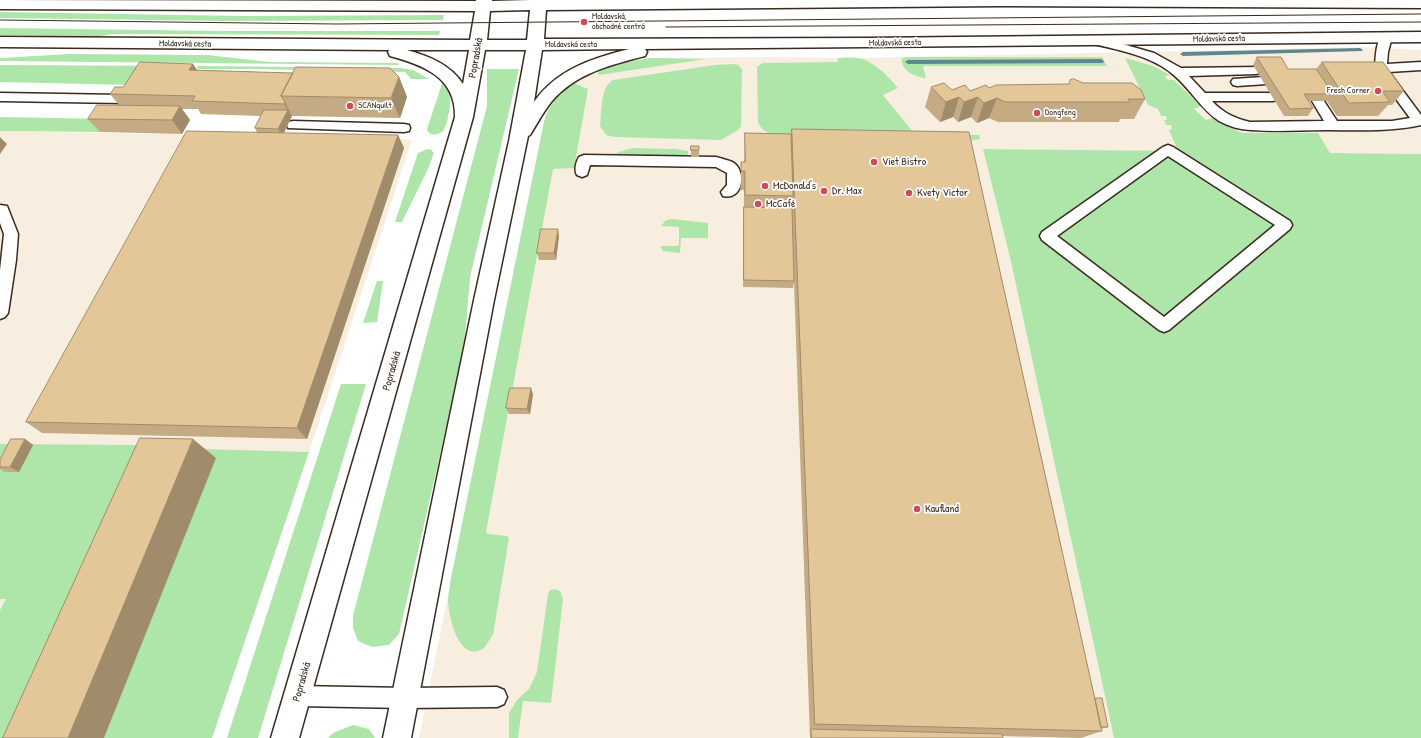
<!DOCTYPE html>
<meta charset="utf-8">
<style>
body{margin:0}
canvas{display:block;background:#fff}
</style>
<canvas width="1421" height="738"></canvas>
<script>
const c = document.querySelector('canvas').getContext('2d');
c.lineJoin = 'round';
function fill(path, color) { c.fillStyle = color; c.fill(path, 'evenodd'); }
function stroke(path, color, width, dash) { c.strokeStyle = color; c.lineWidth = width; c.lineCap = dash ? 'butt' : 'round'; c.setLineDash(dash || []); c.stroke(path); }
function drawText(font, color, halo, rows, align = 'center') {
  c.font = font + ' "Patrick Hand",sans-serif'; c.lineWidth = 3.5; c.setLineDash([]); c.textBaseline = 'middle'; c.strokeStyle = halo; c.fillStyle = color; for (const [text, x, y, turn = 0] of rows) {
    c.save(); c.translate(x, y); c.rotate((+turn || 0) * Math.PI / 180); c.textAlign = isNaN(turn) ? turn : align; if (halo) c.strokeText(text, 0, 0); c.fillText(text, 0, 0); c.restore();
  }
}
const built = new Path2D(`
 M 1362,47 L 1421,50 L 1421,154 L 983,149 L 1011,262 L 1114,738 L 419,738 L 544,122 L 547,112 L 552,104 L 558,95 L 573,83 L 597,70 L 621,63 L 651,58 L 757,57 L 856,58 Z
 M 0,131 L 387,138 L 412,140 L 309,452 L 283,452 L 183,738 L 0,738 Z`);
const green = new Path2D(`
 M 0,12 L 245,16 L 444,15 L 443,20 L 224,21 L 0,18 Z
 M 0,28 L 221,31 L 440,31 L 439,35 L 111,34 L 97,37 L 0,35 Z
 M 70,54 L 207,55 L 270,62 L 398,63 L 398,65 L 0,61 L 0,58 Z
 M 907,57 L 1102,57 L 1107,66 L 923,66 L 926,78 C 916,77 900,71 902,58 Z
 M 651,58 L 706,59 L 599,75 L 597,70 L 621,63 Z
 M 837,58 C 844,58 850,57 857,58 C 873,60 888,76 898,88 L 883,95 L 917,137 L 930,134 L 979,135 L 980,139 L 960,143 L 773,135 L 763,130 L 758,123 L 757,67 L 763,63 L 838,62 Z
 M 1125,58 L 1153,66 L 1170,75 L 1165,76 L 1168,80 L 1174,80 L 1201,106 L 1194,109 L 1206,120 L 1213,118 L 1222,124 L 1242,133 L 1318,133 L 1330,153 L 1421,154 L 1421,738 L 1114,738 L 1011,262 L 983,149 L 1178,151 L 1169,130 L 1172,129 L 1171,125 L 1166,125 L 1164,120 L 1167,120 L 1166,116 L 1161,116 L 1158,109 L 1148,105 Z
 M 734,64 L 738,65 L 742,69 L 741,126 L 738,130 L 721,140 L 615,137 L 606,135 L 600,126 C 602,112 600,87 613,80 L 715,65 Z
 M 0,65 L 193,66 L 132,85 L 0,82 Z
 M 198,66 L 400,68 L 413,70 L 429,79 L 411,79 L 405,72 L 247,69 L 197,69 Z
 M 487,69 L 519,69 L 470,277 L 464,350 L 399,634 L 389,645 L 372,647 L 358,641 L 353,628 L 353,616 L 487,106 Z
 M 443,81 C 445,84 448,88 450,91 C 452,98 448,126 443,131 C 440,134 434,135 431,134 L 428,132 L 427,129 Z
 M 573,83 L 588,89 L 574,168 L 553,169 L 486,532 L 488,534 L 507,536 L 509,538 L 493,635 C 490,638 487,645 484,648 C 459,665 449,617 448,601 C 448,595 450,589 450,583 L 544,122 C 549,104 559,94 573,83 Z
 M 0,117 L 108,119 L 100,132 L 0,131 Z
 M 632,148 L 676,149 L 688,151 L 688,157 L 607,156 Z
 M 430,149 L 434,153 L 428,169 L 402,222 L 395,222 L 418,153 L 425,150 Z
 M 672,219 L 708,223 L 708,239 L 706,238 L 681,238 L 680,253 L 663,251 L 660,246 L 677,246 L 679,245 L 679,227 L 661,226 L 666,220 Z
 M 377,281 L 383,281 L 377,322 L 363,323 Z
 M 341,384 L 366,384 L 258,738 L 227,738 Z
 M 0,444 L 139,445 L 43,738 L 0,738 L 0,610 L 6,599 L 0,599 Z
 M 201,449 L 309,452 L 212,738 L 104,738 L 215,458 Z
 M 555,589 L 560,591 L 563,599 L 551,703 L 523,701 L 518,738 L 509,738 L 509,713 L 517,700 L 529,689 L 537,672 L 548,594 L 550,590 Z
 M 353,725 L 369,729 L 375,738 L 328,738 L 333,733 Z`);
const stream = new Path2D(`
 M 1360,48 L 1363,50 L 1362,51 L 1183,56 L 1180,54 L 1183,52 Z
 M 1101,59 L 1104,61 L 1103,63 L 908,64 L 905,62 L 908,60 Z`);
const lane = new Path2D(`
 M 1386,33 L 1390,34 L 1392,37 L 1388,52 L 1387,64 L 1421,62 L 1421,70 L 1389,72 L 1421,115 L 1421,125 C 1391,132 1358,130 1327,130 C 1302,130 1276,132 1251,130 C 1241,130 1228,126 1219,121 C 1201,109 1191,90 1175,76 C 1153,56 1122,51 1094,44 L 1092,41 L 1094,38 L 1098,37 L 1154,53 L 1181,68 L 1260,67 L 1262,70 L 1260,73 L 1256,74 L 1189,76 L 1205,93 L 1273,93 L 1277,94 L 1279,97 L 1277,100 L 1273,101 L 1212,101 C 1223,113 1234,118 1250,122 L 1324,121 L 1312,101 L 1314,98 L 1318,97 L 1322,98 L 1337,121 L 1392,121 L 1410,118 L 1377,73 L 1369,72 L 1367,69 L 1369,66 L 1375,65 C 1376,55 1376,43 1382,34 Z
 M 1263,77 L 1267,78 L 1269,81 L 1267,84 L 1237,86 L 1233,85 L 1231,82 L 1233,79 Z
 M 0,93 L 122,95 L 126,96 L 128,99 L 126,102 L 122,103 L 0,101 Z
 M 293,121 L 404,124 L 409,125 L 410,128 L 409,131 L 404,132 L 288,128 L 287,125 L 288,122 Z
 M 1168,145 L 1173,147 L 1290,221 L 1292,225 L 1290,229 L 1169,330 L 1164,332 L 1159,330 L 1042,240 L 1040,236 L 1042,232 L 1163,147 ZM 1168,156 L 1275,225 L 1164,317 L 1057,236 Z
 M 584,155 L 716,157 C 722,159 729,160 734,163 C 747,173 742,201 723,196 L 721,192 L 727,185 L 727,173 L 716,167 L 590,165 L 587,175 L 582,177 L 577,175 C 574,170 576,162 579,157 Z
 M 0,205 L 7,206 L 18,234 L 16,260 L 8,313 L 5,317 L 0,319 L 0,270 L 4,234 L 0,223 Z
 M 297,686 L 406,688 L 497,687 L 504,690 L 507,697 L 504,704 L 497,707 L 406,708 L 297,706 L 290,703 L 287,696 L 290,689 Z`);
const secondary = new Path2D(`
 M 0,0 L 476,1 L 476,0 L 492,0 L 492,1 L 531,0 L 1421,0 L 1421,8 L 1001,6 L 546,10 L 544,39 L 867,38 L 1421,32 L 1421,42 L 645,49 L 647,52 L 645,56 C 611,65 576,73 552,101 C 543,112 537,124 530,135 L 528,136 L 494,300 L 411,738 L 383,738 L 474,300 L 509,141 L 526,50 L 485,50 L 473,117 L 299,738 L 271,738 L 455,117 C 456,77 423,65 390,56 L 388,52 L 389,50 L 0,47 L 0,37 L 470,40 L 475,11 L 0,9 ZM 530,10 L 527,40 L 487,40 L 490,11 ZM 629,49 C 593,58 557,69 534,102 L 542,50 ZM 407,50 L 469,50 L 463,84 C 450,64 428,56 407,50 Z`);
const tram = new Path2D(`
 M 0,20 L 336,24 L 1421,14
 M 666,27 L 1421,22`);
const wall = new Path2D(`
 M 1257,57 L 1288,69 L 1316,69 L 1322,62 L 1404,91 L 1392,105 L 1388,105 L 1378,116 L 1337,116 L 1327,101 L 1309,101 L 1313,108 L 1308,116 L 1284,116 L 1253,65 Z
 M 193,64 L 197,70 L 399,77 L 407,97 L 400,118 L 292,116 L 284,133 L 398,135 L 404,148 L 307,439 L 42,433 L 26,422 L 257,132 L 255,128 L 261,116 L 201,114 L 198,109 L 182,109 L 190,120 L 182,134 L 100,132 L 88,119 L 119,105 L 110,94 L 123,87 Z
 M 1083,83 L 1145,99 L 1134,119 L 1120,119 L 1119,122 L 998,122 L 989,118 L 977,123 L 971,117 L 958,122 L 953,117 L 940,122 L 925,107 L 931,87 L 952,90 L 970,91 L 989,88 Z
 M 792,129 L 1095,698 L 1108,727 L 1101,729 L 1102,731 L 1081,738 L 1002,736 L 1003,738 L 810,738 L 793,254 L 794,281 L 793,288 L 743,287 L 744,190 L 740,190 L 741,182 L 741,162 L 744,162 L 745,133 L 791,134 Z
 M 699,146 L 699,157 L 691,157 L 691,150 Z
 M 559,236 L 556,260 L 539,260 L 537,253 Z
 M 533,394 L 530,414 L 509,414 L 506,408 Z
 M 25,439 L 33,445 L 19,472 L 5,472 L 0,469 L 0,460 Z`);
const shadedWall = new Path2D(`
 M 193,64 L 202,78 L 189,70 Z
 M 399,77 L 407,97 L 400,118 L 391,98 Z
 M 959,97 L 953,117 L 940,122 L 946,102 Z
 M 978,97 L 971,117 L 958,122 L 964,102 Z
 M 997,98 L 989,118 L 977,123 L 984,103 Z
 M 285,102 L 292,116 L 282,136 L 278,129 L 288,110 L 284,104 Z
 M 180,106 L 190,120 L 182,134 L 172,120 Z
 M 398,135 L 404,148 L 307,439 L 297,428 Z
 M 0,137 L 7,144 L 0,154 Z
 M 558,229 L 559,236 L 556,260 L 554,253 Z
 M 531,388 L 533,394 L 530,414 L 527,409 Z
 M 25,439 L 33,445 L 19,472 L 10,467 Z
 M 193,439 L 216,458 L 104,738 L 68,738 Z`);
const building = new Path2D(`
 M 1257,57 L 1281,57 L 1288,69 L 1316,69 L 1333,94 L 1304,94 L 1313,108 L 1290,109 Z
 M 140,62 L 193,64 L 189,70 L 293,73 L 281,96 L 285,102 L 284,104 L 192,101 L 195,96 L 110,94 L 115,87 L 123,87 Z
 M 1322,62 L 1383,62 L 1404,91 L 1382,91 L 1390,102 L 1349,103 Z
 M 296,67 L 390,68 L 399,77 L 391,98 L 281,96 Z
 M 1074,79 L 1083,83 L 1132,83 L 1141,90 L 1145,99 L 1128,99 L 1130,102 L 1005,102 L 997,98 L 984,103 L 978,97 L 964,102 L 959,97 L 946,102 L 931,87 L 944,83 L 952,90 L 965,85 L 970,91 L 986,85 L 989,88 L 996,85 L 1069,84 L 1070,80 Z
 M 97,105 L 180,106 L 172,120 L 88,119 Z
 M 264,110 L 288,110 L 278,129 L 255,128 Z
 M 792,129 L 969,132 L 1102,731 L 815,724 Z
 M 187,131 L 398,135 L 297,428 L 26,422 Z
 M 745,133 L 791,134 L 793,196 L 745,195 L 745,171 L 741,171 L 741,162 L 745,162 Z
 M 691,146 L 699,146 L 699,150 L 691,150 Z
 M 744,207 L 792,208 L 794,281 L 744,280 Z
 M 541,229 L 558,229 L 554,253 L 537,253 Z
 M 510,388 L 531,388 L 527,409 L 506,408 Z
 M 140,438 L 193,439 L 68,738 L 3,738 Z
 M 11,439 L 25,439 L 10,467 L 0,467 L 0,460 Z
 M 1095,698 L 1102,698 L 1108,727 L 1101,727 Z
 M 811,729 L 1002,734 L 1003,738 L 812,738 Z`);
const markers = [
 [584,22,4,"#d1495b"],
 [1378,91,4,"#d1495b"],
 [350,106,4,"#d1495b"],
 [1037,113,4,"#d1495b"],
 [874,162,4,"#d1495b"],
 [765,186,4,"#d1495b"],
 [824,191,4,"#d1495b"],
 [909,193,4,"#d1495b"],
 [758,204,4,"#d1495b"],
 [917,509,4,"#d1495b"]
];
const farPoinames = [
 ["Moldavská,",592,17],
 ["obchodné centrá",592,27],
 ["Fresh Corner",1370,91,"right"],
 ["SCANquilt",358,106],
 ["Dongfeng",1045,113]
];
const farStreetnames = [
 ["Moldavská cesta",1219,39,-1],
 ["Moldavská cesta",895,43,-1],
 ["Moldavská cesta",185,44,1],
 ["Moldavská cesta",571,45]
];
const streetNames = [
 ["Popradská",476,58,-80],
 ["Popradská",392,371,-74],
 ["Popradská",302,682,-74]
];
const poiNames = [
 ["Viet Bistro",882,162],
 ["McDonald's",773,186],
 ["Dr. Max",832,191],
 ["Kvety Victor",917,193],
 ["McCafé",766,204],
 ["Kaufland",925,509]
];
fill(built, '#f7eee0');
fill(green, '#aee6aa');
fill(stream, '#60878e');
stroke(lane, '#3b2a1e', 3);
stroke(secondary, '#3b2a1e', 3);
fill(lane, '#fff');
fill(secondary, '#fff');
stroke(tram, '#3b2a1e', 1);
fill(wall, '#c4ab83');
fill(shadedWall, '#a08b6a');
fill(building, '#e4c798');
stroke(building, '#a08b6a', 1);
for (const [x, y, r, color] of markers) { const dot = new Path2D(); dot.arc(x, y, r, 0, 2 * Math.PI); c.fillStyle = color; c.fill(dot); stroke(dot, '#fff', 1.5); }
drawText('9px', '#3b2a1e', '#fff', farPoinames, 'left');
drawText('9px', '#3b2a1e', '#fff', farStreetnames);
drawText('11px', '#3b2a1e', '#fff', streetNames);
drawText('11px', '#3b2a1e', '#fff', poiNames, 'left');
</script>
